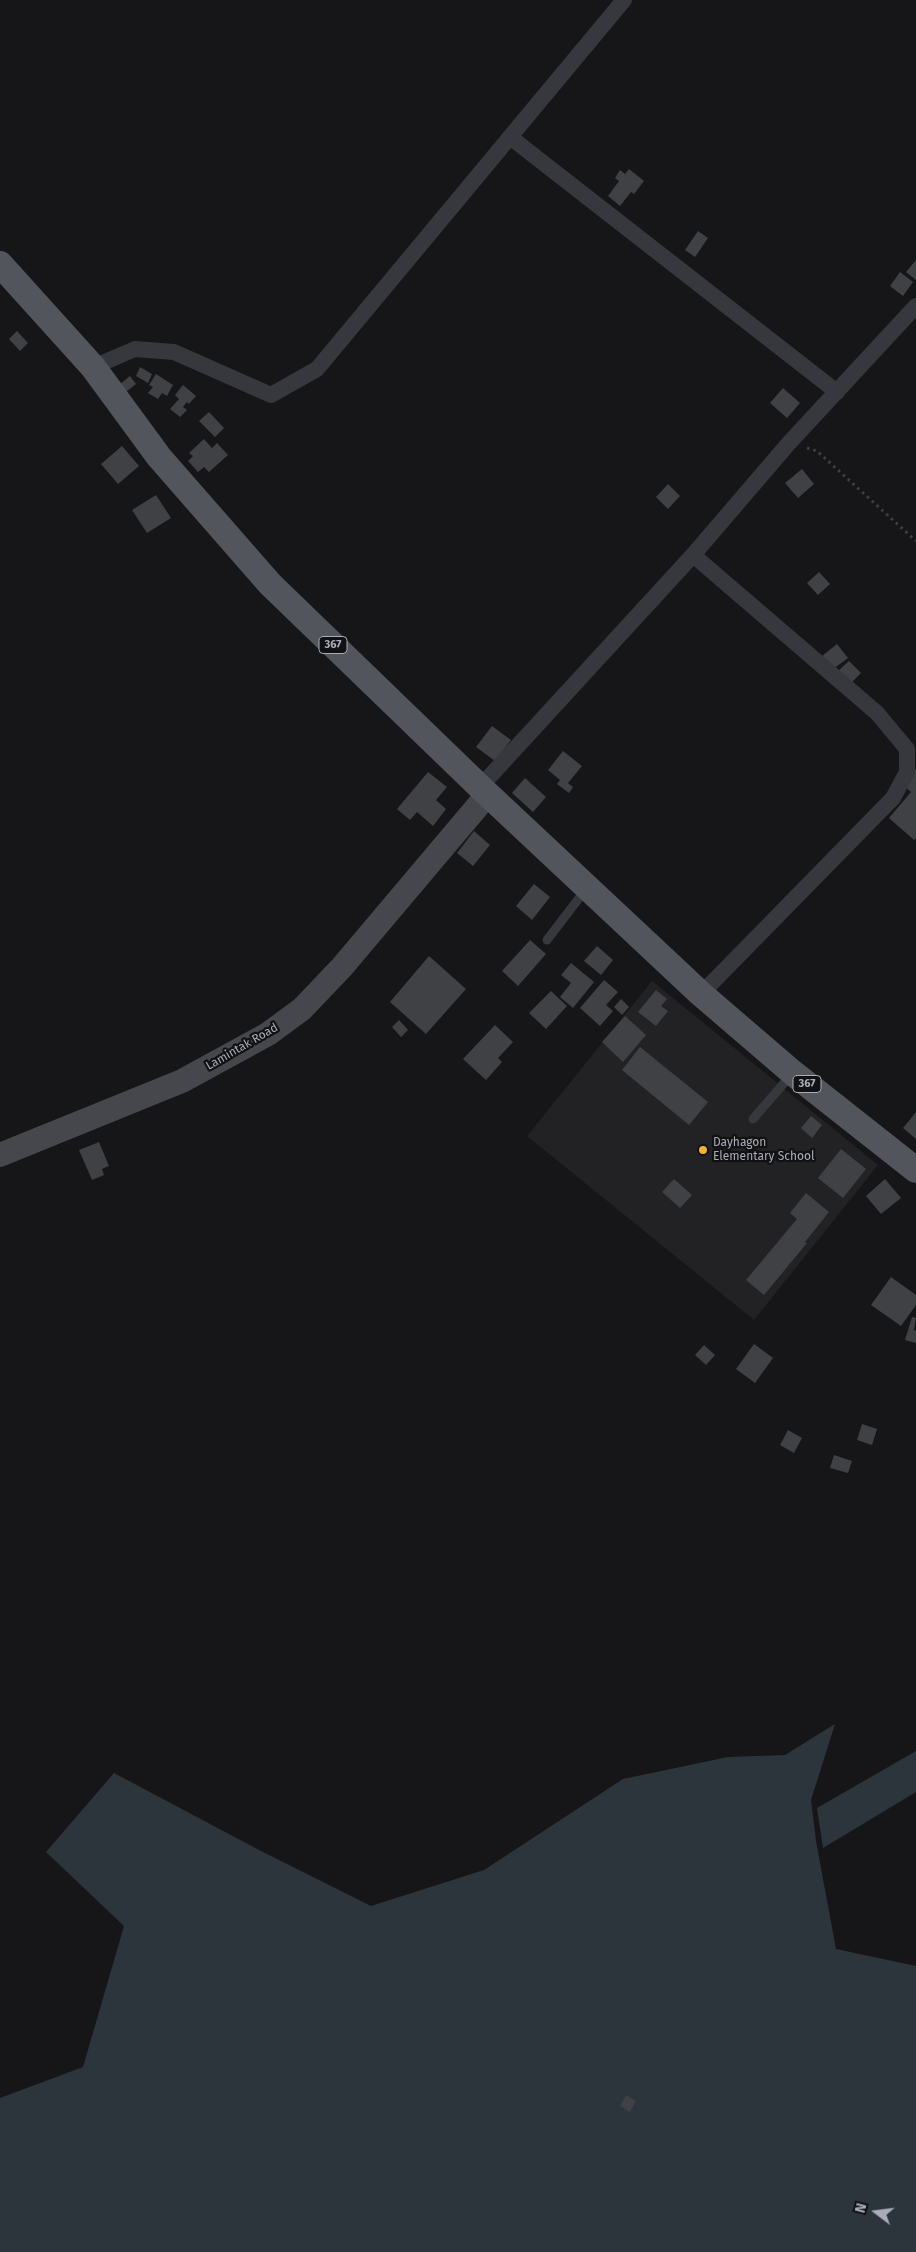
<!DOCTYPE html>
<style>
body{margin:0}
#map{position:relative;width:916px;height:2252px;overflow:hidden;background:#161618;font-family:"Fira Sans",sans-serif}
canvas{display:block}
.north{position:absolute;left:851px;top:2187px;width:50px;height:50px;-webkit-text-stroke:4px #111113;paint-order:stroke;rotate:285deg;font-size:14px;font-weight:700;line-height:20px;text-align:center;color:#a8adb8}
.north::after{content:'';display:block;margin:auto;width:18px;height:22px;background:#a8adb8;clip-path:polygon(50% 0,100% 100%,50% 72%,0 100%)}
</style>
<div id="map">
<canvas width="916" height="2252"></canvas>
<div class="north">N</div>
</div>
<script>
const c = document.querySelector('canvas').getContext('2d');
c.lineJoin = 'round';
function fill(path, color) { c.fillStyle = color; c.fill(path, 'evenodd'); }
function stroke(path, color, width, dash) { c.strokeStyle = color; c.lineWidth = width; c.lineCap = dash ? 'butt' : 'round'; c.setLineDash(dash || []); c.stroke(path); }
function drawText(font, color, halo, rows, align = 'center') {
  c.font = font + ' "Fira Sans",sans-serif'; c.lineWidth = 4.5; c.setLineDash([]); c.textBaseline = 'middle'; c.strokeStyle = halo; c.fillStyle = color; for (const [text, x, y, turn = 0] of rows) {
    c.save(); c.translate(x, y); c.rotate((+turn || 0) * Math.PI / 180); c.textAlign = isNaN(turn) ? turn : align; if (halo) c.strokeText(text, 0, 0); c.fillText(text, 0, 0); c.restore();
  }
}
const built = new Path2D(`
 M 652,981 L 878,1165 L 754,1320 L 527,1136 Z`);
const water = new Path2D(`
 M 835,1724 L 811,1800 L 816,1841 L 836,1949 L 916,1966 L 916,2252 L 0,2252 L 0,2098 L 83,2067 L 124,1926 L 46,1852 L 114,1773 L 261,1851 L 371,1906 L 484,1870 L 623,1779 L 728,1757 L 785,1755 Z
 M 916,1751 L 916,1792 L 823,1848 L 817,1808 Z`);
const building = new Path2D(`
 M 629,169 L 644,181 L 634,194 L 631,192 L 620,206 L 608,196 L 619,181 L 615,178 L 620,170 L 625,174 Z
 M 698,231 L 708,238 L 695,257 L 685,250 Z
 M 916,260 L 916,280 L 906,272 Z
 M 900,272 L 913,282 L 903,296 L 890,286 Z
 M 17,331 L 28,343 L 20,351 L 9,339 Z
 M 140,367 L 152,374 L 148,383 L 136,376 Z
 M 156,374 L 173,385 L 167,396 L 162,393 L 158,399 L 148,393 L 153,387 L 149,385 Z
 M 130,376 L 136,384 L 126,392 L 120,384 Z
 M 183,385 L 196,396 L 189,404 L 187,402 L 183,407 L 187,410 L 180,417 L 170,409 L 179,399 L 175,395 Z
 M 783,388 L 800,403 L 787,418 L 770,403 Z
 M 209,412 L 224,428 L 215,437 L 199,421 Z
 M 204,439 L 212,448 L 217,443 L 228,455 L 209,472 L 204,467 L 198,472 L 188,461 L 193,456 L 189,453 Z
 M 122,446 L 139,466 L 118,484 L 101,464 Z
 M 802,469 L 814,484 L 798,498 L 785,483 Z
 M 668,484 L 680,496 L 668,509 L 656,497 Z
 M 156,495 L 171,518 L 147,533 L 132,510 Z
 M 819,572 L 830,584 L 818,595 L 807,583 Z
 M 837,644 L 848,658 L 833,669 L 822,656 Z
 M 849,661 L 861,673 L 849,685 L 837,672 Z
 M 492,726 L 511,740 L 495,761 L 476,747 Z
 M 563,751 L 582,766 L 568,783 L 573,787 L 569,793 L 557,784 L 560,780 L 548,770 Z
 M 916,769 L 916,838 L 914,840 L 889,818 L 911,792 L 903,785 Z
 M 428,772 L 447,787 L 436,800 L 446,809 L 433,826 L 417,812 L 410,820 L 397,809 Z
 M 525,778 L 546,797 L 533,812 L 512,793 Z
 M 474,831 L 490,845 L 473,866 L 457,853 Z
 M 534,884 L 550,897 L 532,920 L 516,906 Z
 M 530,940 L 546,954 L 518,986 L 502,971 Z
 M 597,946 L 613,960 L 601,975 L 584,961 Z
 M 429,956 L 466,989 L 426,1034 L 390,1002 Z
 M 571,963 L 594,982 L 573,1008 L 560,997 L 571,983 L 561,975 Z
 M 604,980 L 618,992 L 606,1005 L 613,1011 L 600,1026 L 580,1008 Z
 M 656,990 L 667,999 L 661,1006 L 668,1011 L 656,1026 L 638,1012 Z
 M 551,991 L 567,1006 L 546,1029 L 529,1013 Z
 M 621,999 L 629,1007 L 622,1015 L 614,1007 Z
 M 625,1016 L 646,1035 L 623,1062 L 602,1042 Z
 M 399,1020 L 408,1030 L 401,1037 L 392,1027 Z
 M 495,1025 L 513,1042 L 498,1058 L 502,1062 L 486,1080 L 463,1059 Z
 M 640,1047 L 708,1102 L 689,1125 L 622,1070 Z
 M 916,1112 L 916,1139 L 903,1128 Z
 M 811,1116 L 822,1125 L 812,1138 L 801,1128 Z
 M 99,1142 L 109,1166 L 102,1169 L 104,1175 L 92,1180 L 79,1150 Z
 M 841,1149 L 866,1169 L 843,1198 L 818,1178 Z
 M 674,1179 L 692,1195 L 680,1208 L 662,1192 Z
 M 885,1179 L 901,1198 L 881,1214 L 866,1196 Z
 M 806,1193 L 829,1212 L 805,1242 L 807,1243 L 764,1295 L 746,1280 L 797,1219 L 790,1213 Z
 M 891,1277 L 916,1295 L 916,1305 L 901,1326 L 871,1305 Z
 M 912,1317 L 916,1318 L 914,1330 L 916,1331 L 916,1343 L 905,1340 Z
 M 754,1344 L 773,1358 L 755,1383 L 736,1369 Z
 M 704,1345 L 715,1355 L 706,1365 L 695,1355 Z
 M 862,1424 L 877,1429 L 872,1445 L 857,1440 Z
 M 788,1430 L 802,1438 L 794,1453 L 780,1445 Z
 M 834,1455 L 852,1461 L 848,1473 L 830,1468 Z
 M 626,2095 L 636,2101 L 630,2112 L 620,2106 Z`);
const path = new Path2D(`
 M 807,448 L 817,451 L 916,541`);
const service = new Path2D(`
 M 547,940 L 586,889
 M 753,1119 L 791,1075`);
const minor = new Path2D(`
 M 510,137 L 837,392
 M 93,367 L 135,349 L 174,352 L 271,395 L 317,369 L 624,0
 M 693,555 L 877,713 L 907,749 L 907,772 L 893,798 L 701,994
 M 480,787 L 693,555 L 789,443 L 916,306`);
const secondary = new Path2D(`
 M 0,1155 L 182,1081 L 268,1034 L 302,1009 L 342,967 L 488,794`);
const primary = new Path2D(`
 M 0,264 L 93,367 L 159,457 L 270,584 L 480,787 L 701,994 L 793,1073 L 916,1170`);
const markers = [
 [703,1150,5,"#f2b134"]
];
const shields = [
 [333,645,28],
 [807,1084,28]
];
const shieldNames = [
 ["367",333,645],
 ["367",807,1084]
];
const streetNames = [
 ["Lamintak Road",242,1047,-30]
];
const poiNames = [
 ["Dayhagon",713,1143],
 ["Elementary School",713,1157]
];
fill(built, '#222225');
fill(water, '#2c353c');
fill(building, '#404145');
stroke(path, '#3d3f44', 3, [2.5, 4]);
stroke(service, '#37383d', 9);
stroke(minor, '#37383d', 16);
stroke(secondary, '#45474d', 24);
stroke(primary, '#53555c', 26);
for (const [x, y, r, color] of markers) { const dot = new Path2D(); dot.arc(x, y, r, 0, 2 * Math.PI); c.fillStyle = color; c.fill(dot); stroke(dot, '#111113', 2); }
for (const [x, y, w] of shields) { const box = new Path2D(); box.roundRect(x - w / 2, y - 8.5, w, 17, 4); c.fillStyle = '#111113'; c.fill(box); stroke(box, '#a8adb8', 1); }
drawText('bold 11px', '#a8adb8', null, shieldNames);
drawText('12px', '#a8adb8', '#111113', streetNames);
drawText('12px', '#a8adb8', '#111113', poiNames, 'left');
</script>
